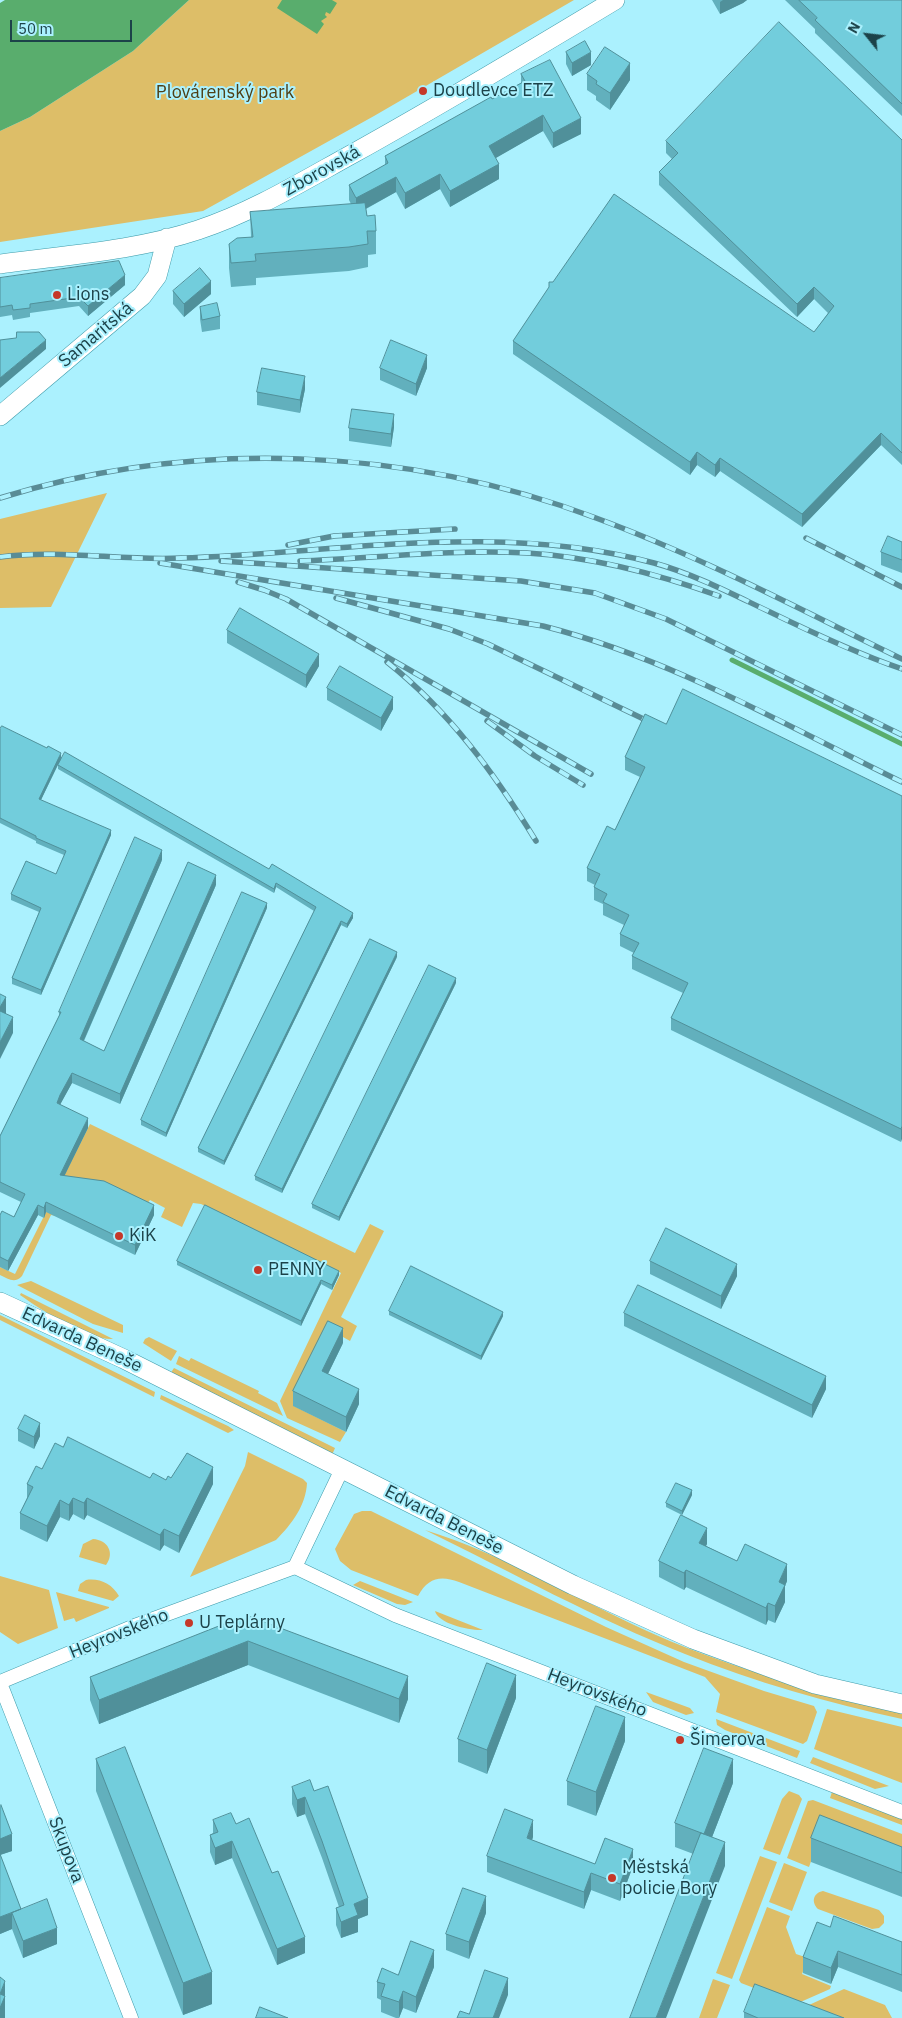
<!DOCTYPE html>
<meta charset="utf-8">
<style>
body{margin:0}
#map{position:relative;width:902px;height:2018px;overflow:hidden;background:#abf1fe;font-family:"IBM Plex Sans",sans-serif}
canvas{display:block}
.north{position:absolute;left:842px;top:10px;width:50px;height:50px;-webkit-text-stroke:4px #abf1fe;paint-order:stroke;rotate:299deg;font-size:14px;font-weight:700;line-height:20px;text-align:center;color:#1c4249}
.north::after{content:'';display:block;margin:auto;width:18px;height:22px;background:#1c4249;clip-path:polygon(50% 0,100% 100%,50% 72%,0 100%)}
.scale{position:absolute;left:10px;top:20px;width:122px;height:22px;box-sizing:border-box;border:2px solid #1c4249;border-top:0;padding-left:6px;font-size:15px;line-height:18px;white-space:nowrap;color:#1c4249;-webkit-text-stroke:4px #abf1fe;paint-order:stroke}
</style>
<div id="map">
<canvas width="902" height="2018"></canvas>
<div class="north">N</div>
<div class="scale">50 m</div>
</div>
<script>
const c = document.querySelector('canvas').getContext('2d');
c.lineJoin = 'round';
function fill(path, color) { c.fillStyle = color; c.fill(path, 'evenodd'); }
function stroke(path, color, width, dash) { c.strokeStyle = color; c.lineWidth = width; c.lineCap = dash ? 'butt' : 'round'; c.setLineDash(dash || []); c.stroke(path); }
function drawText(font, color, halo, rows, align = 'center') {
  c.font = font + ' "IBM Plex Sans",sans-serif'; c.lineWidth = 4; c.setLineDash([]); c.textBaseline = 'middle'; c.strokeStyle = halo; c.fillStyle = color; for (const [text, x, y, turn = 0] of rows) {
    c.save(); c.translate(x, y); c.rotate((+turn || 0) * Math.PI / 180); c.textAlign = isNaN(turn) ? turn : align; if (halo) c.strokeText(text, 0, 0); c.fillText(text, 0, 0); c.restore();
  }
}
const green = new Path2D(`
 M 189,0 L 574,0 L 374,116 L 203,211 L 0,242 L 0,131 L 30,117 L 133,51 Z
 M 107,493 L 51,607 L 0,608 L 0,519 Z
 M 90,1124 L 355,1253 L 370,1224 L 384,1231 L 341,1317 L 357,1326 L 350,1341 L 343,1337 L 294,1406 L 346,1432 L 340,1442 L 287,1418 L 280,1401 L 341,1273 L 201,1204 L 193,1203 L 182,1227 L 161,1217 L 165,1208 L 150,1200 L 147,1204 L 70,1187 L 56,1216 L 51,1215 L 22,1276 C 15,1284 8,1279 0,1275 L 0,1267 L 15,1274 Z
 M 31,1281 L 123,1325 L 123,1333 L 93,1324 L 17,1285 Z
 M 21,1293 L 113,1339 C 86,1340 43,1311 20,1295 Z
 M 0,1315 L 155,1392 L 154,1397 L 0,1320 Z
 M 149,1337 L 177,1351 L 171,1361 L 143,1343 L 145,1339 Z
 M 179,1356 L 189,1361 L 191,1358 L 259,1391 L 258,1393 L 277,1403 L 283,1416 L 176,1364 Z
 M 174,1368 L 335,1448 L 332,1455 L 170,1374 Z
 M 161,1395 L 228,1426 L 234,1430 L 228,1433 L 160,1399 Z
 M 248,1452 L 303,1479 L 307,1483 C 306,1505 292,1524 276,1540 L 190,1577 L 245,1466 Z
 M 362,1511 L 371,1511 L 606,1627 L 684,1662 L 764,1691 L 814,1706 L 817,1712 L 807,1741 L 803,1744 L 716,1712 L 720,1694 L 705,1677 L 459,1582 C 440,1575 428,1578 418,1596 L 351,1570 L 340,1561 L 335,1549 L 354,1514 Z
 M 425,1530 C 506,1555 579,1601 656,1635 C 736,1670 818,1691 902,1713 L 902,1719 C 828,1703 755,1682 685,1654 C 596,1619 511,1572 425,1530 Z
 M 93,1539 C 108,1540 115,1553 106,1565 L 79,1557 L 83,1544 Z
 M 0,1576 L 49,1590 L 58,1628 L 18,1644 L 0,1632 Z
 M 86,1580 C 100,1578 112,1584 119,1596 L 113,1601 L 78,1591 L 80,1584 Z
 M 360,1581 L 413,1602 L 405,1605 L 397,1604 L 353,1585 Z
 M 56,1592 L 109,1607 L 109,1608 L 76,1622 L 74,1618 L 64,1621 Z
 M 435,1611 L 483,1630 C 471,1631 438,1624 435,1611 Z
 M 646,1692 L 690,1708 L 694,1713 L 686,1715 L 653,1702 Z
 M 827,1709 L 902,1727 L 902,1783 L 814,1749 Z
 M 716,1719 L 800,1751 L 797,1758 L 725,1730 L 717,1725 Z
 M 813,1757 L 889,1786 L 875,1789 L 810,1763 Z
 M 789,1791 L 799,1795 L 802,1799 L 780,1855 L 763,1849 L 782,1799 Z
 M 832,1792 L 902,1819 L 902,1825 L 830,1798 Z
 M 813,1800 L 902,1834 L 902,1870 L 819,1838 L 809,1867 L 787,1858 L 808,1801 Z
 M 760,1856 L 777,1862 L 732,1979 L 716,1973 Z
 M 784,1863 L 807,1872 L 792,1911 L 769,1902 Z
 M 823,1891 L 879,1910 L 884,1916 L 884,1923 L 879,1928 L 872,1929 L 818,1909 C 811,1902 813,1893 823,1891 Z
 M 767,1907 L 790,1916 L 786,1927 L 796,1954 L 808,1958 L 802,1974 L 831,1986 L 830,1989 L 796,2004 L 741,1983 L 739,1980 Z
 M 713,1979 L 730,1985 L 717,2018 L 699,2018 Z
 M 844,1989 L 885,2005 L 892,2018 L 831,2018 L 809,2005 Z`);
const water = new Path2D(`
 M 5,0 L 189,0 L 133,51 L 30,117 L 0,131 L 0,3 Z
 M 282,0 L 332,0 L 337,3 L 330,14 L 326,12 L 325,15 L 327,17 L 321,21 L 324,24 L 317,34 L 277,8 Z`);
const stream = new Path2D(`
 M 732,660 L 902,744`);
const street = new Path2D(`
 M 295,1567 L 395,1615 L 902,1812
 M 0,1682 L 137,1625 L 295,1567 L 342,1469
 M 0,1683 L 131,2018`);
const secondary = new Path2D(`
 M 0,264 C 65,255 135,251 198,230 C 253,212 303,181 354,153 C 442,104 529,52 615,0
 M 0,416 L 142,296 L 157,276 L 167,238
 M 0,1302 L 124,1359 L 573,1585 L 693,1639 L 815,1684 L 902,1704`);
const rail = new Path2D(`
 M 0,498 C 193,438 408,447 596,518 C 702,557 801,610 902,659
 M 806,538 L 902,587
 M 288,545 L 334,536 L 455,529
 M 0,557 C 61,549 121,561 181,558 C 339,553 499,521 654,563 C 694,574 732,594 770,612 C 813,633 856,653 902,669
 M 221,561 L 521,581 L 595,593 L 666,619 L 902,735
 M 300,561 C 376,558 451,549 527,553 C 593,557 658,574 719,596
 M 160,563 L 543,626 C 670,658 785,725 902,782
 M 238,582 L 264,590 L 286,599 L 591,774
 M 336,598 L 449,629 L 488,644 L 656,725
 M 387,662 C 449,711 495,774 536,841
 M 487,721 L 535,756 L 583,785`);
const wall = new Path2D(`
 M 712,0 L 747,0 L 743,3 L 720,14 Z
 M 785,0 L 902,0 L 902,116 L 815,33 L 815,29 Z
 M 566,52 L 591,65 L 572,76 L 566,64 Z
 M 521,74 L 581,134 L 553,148 L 543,131 L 495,158 L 499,179 L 450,207 L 440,189 L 405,209 L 396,192 L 366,209 L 367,216 L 376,231 L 376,254 L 368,255 L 368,267 L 349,271 L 256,278 L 256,285 L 231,287 L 229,268 L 229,244 L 251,237 L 250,212 L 351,204 L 349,200 L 349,185 L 385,165 L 385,156 L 521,83 Z
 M 587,74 L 630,80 L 610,110 L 596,100 L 596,96 L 587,90 Z
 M 902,140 L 902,465 L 881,445 L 802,527 L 720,471 L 715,477 L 697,465 L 690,475 L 513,354 L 513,341 L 814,332 L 828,313 L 814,299 L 797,317 L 659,185 L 659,172 L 672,159 L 666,153 L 666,141 Z
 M 0,278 L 125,285 L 88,316 L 79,306 L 30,313 L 30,317 L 13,320 L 12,315 L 0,317 Z
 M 173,291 L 211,294 L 184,317 L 173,304 Z
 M 200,307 L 220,316 L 220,329 L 202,332 L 200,319 Z
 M 380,368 L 427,368 L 416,396 L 380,380 Z
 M 305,389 L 300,413 L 257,405 L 257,392 Z
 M 394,427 L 391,447 L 349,441 L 349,428 Z
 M 902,542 L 902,573 L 881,565 L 881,552 Z
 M 227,630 L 319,666 L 306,688 L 227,643 Z
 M 327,688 L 393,709 L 381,731 L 327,700 Z
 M 666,724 L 902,796 L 901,1142 L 671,1030 L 671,1018 L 683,993 L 632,969 L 632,956 L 634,953 L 620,946 L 620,934 L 624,925 L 603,915 L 603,904 L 594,900 L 594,887 L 595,885 L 587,881 L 587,868 L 615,830 L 640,777 L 625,770 L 625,757 Z
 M 0,729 L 61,758 L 353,918 L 347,928 L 341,925 L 224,1165 L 198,1152 L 198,1148 L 314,911 L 276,887 L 274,893 L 58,769 L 58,765 L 41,800 L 111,835 L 41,995 L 12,984 L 12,978 L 39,912 L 11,900 L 11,894 L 56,874 L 64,855 L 36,843 L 36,841 L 0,823 Z
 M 162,860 L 84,1041 L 104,1051 L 216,885 L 120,1104 L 72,1083 L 60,1104 L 88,1128 L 64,1176 L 154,1215 L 135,1255 L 46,1212 L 44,1218 L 38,1215 L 8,1271 L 0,1267 L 0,1215 L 14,1217 L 21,1202 L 0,1192 L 0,1136 L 59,1016 L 59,1012 Z
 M 267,908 L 166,1137 L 141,1125 L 141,1120 Z
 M 397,957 L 282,1193 L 255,1180 L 255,1176 Z
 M 456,983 L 339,1221 L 312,1208 L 312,1204 Z
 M 177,1261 L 339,1275 L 332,1290 L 321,1284 L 301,1326 L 177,1265 Z
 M 650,1261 L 737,1276 L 721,1309 L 650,1274 Z
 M 389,1311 L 503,1316 L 481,1360 L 389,1315 Z
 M 624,1313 L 826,1389 L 812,1418 L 624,1326 Z
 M 343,1343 L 328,1374 L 359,1404 L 346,1432 L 293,1406 L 293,1391 Z
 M 18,1429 L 40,1436 L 34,1449 L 18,1441 Z
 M 63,1447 L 150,1478 L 166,1480 L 171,1478 L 213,1484 L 179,1553 L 164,1545 L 160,1551 L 87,1515 L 84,1520 L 73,1514 L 69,1521 L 60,1517 L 47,1542 L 20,1529 L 20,1513 L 27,1498 L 27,1484 Z
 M 692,1495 L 682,1515 L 666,1507 L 666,1503 Z
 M 707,1544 L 706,1546 L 737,1561 L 787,1581 L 785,1586 L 785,1602 L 775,1623 L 768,1620 L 766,1625 L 686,1587 L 684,1590 L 659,1577 L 659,1561 Z
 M 241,1621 L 408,1699 L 399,1723 L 248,1665 L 99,1724 L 90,1700 L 90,1677 Z
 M 516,1698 L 487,1774 L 458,1762 L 458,1739 Z
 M 625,1741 L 596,1816 L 567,1805 L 567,1781 Z
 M 96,1759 L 212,2004 L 183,2015 L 96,1791 Z
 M 733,1783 L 712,1837 L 725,1866 L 675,1847 L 675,1823 Z
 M 292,1787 L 314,1791 L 368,1915 L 358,1919 L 358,1932 L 341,1938 L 336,1925 L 336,1908 L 339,1907 L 322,1858 L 305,1814 L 297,1817 L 292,1804 Z
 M 0,1806 L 12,1851 L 0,1855 L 21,1909 L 57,1944 L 23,1958 L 12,1929 L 0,1934 Z
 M 213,1820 L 236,1824 L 305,1953 L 277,1965 L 232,1858 L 215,1865 L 210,1852 L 210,1835 L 213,1833 Z
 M 533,1837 L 532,1840 L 595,1864 L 633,1866 L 620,1901 L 591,1890 L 584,1909 L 487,1872 L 487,1856 Z
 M 811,1838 L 902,1847 L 902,1897 L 811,1862 Z
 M 486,1913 L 469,1959 L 446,1950 L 446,1934 Z
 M 830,1927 L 902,1942 L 902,1992 L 838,1967 L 831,1984 L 803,1973 L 803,1957 Z
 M 434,1967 L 416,2013 L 403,2008 L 399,2018 L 396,2018 L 381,2012 L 381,2000 L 377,1998 L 377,1982 L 398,1975 Z
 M 744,2012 L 844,2018 L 744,2018 Z`);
const shadedWall = new Path2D(`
 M 723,0 L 747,0 L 743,3 L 720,14 L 720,2 Z
 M 591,52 L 591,65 L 572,76 L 572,63 Z
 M 630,63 L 630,80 L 610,110 L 610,93 Z
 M 543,115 L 543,131 L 489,162 L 489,146 Z
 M 581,118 L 581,134 L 553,148 L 553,133 Z
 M 499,164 L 499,179 L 450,207 L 450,191 Z
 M 440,174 L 440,189 L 405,209 L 405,193 Z
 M 396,177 L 396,192 L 356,214 L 356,198 Z
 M 125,275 L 125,285 L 88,316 L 88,306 Z
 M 211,281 L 211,294 L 184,317 L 184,304 Z
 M 814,287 L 814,299 L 797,317 L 797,304 Z
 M 46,340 L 46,349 L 0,388 L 0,378 Z
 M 427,355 L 427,368 L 416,396 L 416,384 Z
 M 305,376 L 305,389 L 300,413 L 300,400 Z
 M 394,414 L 394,427 L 391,447 L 391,434 Z
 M 881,433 L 881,445 L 802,527 L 802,514 Z
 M 697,452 L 697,465 L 690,475 L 690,462 Z
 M 720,458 L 720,471 L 715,477 L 715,465 Z
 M 319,654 L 319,666 L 306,688 L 306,675 Z
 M 393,697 L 393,709 L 381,731 L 381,718 Z
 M 61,753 L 61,758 L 39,804 L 39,799 Z
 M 111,830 L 111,835 L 41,995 L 41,990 Z
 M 162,850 L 162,860 L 80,1049 L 80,1039 Z
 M 216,875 L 216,885 L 120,1104 L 120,1094 Z
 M 276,883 L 276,887 L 274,893 L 274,889 Z
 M 267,903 L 267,908 L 166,1137 L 166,1133 Z
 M 353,913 L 353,918 L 347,928 L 347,924 Z
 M 341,921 L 341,925 L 224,1165 L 224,1161 Z
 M 397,952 L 397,957 L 282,1193 L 282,1189 Z
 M 456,978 L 456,983 L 339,1221 L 339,1217 Z
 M 6,997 L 6,1013 L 0,1024 L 0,1007 Z
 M 13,1017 L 13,1033 L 0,1059 L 0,1042 Z
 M 72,1073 L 72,1083 L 60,1105 L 57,1103 L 60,1095 Z
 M 88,1118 L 88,1128 L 60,1185 L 60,1175 Z
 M 902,1126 L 902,1139 L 901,1142 L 901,1129 Z
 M 46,1202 L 46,1212 L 44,1218 L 44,1208 Z
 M 38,1205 L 38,1215 L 8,1271 L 8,1261 Z
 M 154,1205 L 154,1215 L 135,1255 L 135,1245 Z
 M 737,1264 L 737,1276 L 721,1309 L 721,1296 Z
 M 339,1271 L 339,1275 L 332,1290 L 332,1285 Z
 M 321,1280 L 321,1284 L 301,1326 L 301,1321 Z
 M 503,1312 L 503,1316 L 481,1360 L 481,1356 Z
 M 343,1328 L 343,1343 L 322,1386 L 322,1371 Z
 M 826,1376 L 826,1389 L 812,1418 L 812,1405 Z
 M 359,1389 L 359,1404 L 346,1432 L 346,1417 Z
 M 40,1423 L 40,1436 L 34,1449 L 34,1437 Z
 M 213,1467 L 213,1484 L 179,1553 L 179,1536 Z
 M 692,1490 L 692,1495 L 682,1515 L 682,1511 Z
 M 73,1498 L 73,1514 L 69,1521 L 69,1505 Z
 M 87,1498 L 87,1515 L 84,1520 L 84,1503 Z
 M 60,1500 L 60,1517 L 47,1542 L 47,1526 Z
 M 707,1528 L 707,1544 L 699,1559 L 699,1543 Z
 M 164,1529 L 164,1545 L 160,1551 L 160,1535 Z
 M 787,1564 L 787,1581 L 785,1586 L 785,1602 L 775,1623 L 775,1606 L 779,1582 Z
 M 686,1570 L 686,1587 L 684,1590 L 684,1573 Z
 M 768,1603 L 768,1620 L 766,1625 L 766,1608 Z
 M 248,1641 L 248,1665 L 99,1724 L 99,1700 Z
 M 516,1675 L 516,1698 L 487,1774 L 487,1750 Z
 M 408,1676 L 408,1699 L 399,1723 L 399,1699 Z
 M 625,1717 L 625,1741 L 596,1816 L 596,1792 Z
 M 733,1759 L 733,1783 L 704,1858 L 704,1834 Z
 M 305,1797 L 305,1814 L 297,1817 L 297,1800 Z
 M 533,1820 L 533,1837 L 527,1854 L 527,1838 Z
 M 12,1834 L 12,1851 L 0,1855 L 0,1839 Z
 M 232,1841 L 232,1858 L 215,1865 L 215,1848 Z
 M 725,1842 L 725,1866 L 666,2018 L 656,2018 Z
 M 633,1849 L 633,1866 L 620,1901 L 620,1884 Z
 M 591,1873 L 591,1890 L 584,1909 L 584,1892 Z
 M 486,1896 L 486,1913 L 469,1959 L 469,1942 Z
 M 368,1898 L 368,1915 L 358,1919 L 358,1932 L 341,1938 L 341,1922 L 354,1904 Z
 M 12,1913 L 12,1929 L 0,1934 L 0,1917 Z
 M 57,1928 L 57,1944 L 23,1958 L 23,1941 Z
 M 305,1937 L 305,1953 L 277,1965 L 277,1949 Z
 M 434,1950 L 434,1967 L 416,2013 L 416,1997 Z
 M 838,1951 L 838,1967 L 831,1984 L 831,1968 Z
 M 212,1972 L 212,2004 L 183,2015 L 183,1983 Z
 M 508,1978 L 508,1995 L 499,2018 L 493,2018 Z
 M 5,1981 L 5,2018 L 0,2018 L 0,1994 Z
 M 403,1991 L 403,2008 L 399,2018 L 399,2002 Z`);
const building = new Path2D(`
 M 799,0 L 902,0 L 902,104 L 815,20 L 817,18 Z
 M 779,22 L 902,140 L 902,453 L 881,433 L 802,514 L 720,458 L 715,465 L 697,452 L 690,462 L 513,341 L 549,287 L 549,282 L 553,282 L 614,194 L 814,332 L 834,306 L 814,287 L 797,304 L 659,172 L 678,153 L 666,141 Z
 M 585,41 L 591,52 L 572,63 L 566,52 Z
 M 605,47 L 630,63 L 610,93 L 596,84 L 597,81 L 587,74 Z
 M 550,60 L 581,118 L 553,133 L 543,115 L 489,146 L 499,164 L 450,191 L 440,174 L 405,193 L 396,177 L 356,198 L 349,185 L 388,163 L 385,156 L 491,97 L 492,99 L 525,81 L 521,74 Z
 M 365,203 L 367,216 L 375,215 L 376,231 L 367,231 L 368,244 L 349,247 L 255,254 L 256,261 L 231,263 L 229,244 L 237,238 L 253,237 L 250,212 Z
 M 119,261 L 125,275 L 88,306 L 79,297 L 30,304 L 30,308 L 13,310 L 12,305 L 0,307 L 0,278 Z
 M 200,268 L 211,281 L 184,304 L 173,291 Z
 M 217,303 L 220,316 L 202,320 L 200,307 Z
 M 17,332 L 39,332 L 46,340 L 0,378 L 0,340 L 16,338 Z
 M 391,340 L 427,355 L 416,384 L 380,368 Z
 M 262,368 L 305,376 L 300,400 L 257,392 Z
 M 352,409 L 394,414 L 391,434 L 349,428 Z
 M 888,536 L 902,542 L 902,560 L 881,552 Z
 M 240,608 L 319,654 L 306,675 L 227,630 Z
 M 340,666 L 393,697 L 381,718 L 327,688 Z
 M 683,689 L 902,796 L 902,1126 L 901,1129 L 671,1018 L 688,983 L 632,956 L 639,943 L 620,934 L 629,915 L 603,902 L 607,894 L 594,887 L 600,874 L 587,868 L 607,826 L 615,830 L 645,767 L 625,757 L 645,714 L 666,724 Z
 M 2,726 L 47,748 L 48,746 L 61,753 L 39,799 L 111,830 L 41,990 L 12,978 L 41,908 L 11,894 L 26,861 L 56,874 L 66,851 L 36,838 L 36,836 L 0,818 L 0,729 Z
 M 65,752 L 269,869 L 272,864 L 353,913 L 347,924 L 341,921 L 224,1161 L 198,1148 L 316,907 L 276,883 L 274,889 L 58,765 Z
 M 135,837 L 162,850 L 80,1039 L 104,1051 L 188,862 L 216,875 L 120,1094 L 72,1073 L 60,1095 L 57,1103 L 88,1118 L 60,1175 L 104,1181 L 154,1205 L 135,1245 L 46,1202 L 44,1208 L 38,1205 L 8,1261 L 0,1257 L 0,1215 L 2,1211 L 14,1217 L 25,1194 L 0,1182 L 0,1136 L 61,1012 L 59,1012 Z
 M 242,892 L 267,903 L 166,1133 L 141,1120 Z
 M 370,939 L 397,952 L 282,1189 L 255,1176 Z
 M 429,965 L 456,978 L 339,1217 L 312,1204 Z
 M 0,994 L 6,997 L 0,1007 Z
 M 0,1011 L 13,1017 L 0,1042 Z
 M 205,1205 L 339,1271 L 332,1285 L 321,1280 L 301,1321 L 177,1261 Z
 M 666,1228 L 737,1264 L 721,1296 L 650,1261 Z
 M 411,1266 L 503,1312 L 481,1356 L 389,1311 Z
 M 638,1285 L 826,1376 L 812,1405 L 624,1313 Z
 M 328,1321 L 343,1328 L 322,1371 L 359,1389 L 346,1417 L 293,1391 Z
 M 25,1415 L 40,1423 L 34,1437 L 18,1429 Z
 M 68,1437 L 150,1478 L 153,1473 L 166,1480 L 168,1476 L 171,1478 L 187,1453 L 213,1467 L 179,1536 L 164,1529 L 160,1535 L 87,1498 L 84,1503 L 73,1498 L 69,1505 L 60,1500 L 47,1526 L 20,1513 L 33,1487 L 27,1484 L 36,1466 L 42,1469 L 55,1443 L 63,1447 Z
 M 676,1483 L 692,1490 L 682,1511 L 666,1503 Z
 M 681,1515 L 707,1528 L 699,1543 L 737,1561 L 745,1544 L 787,1564 L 779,1582 L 785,1585 L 775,1606 L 768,1603 L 766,1608 L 686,1570 L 684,1573 L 659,1561 Z
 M 251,1617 L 408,1676 L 399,1699 L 248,1641 L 99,1700 L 90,1677 L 239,1618 L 241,1621 Z
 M 487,1663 L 516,1675 L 487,1750 L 458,1739 Z
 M 596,1706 L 625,1717 L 596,1792 L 567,1781 Z
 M 125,1747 L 212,1972 L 183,1983 L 96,1759 Z
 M 704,1748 L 733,1759 L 704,1834 L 675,1823 Z
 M 310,1780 L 314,1791 L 328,1786 L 368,1898 L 354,1904 L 358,1915 L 341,1922 L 336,1908 L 344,1905 L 322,1841 L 305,1797 L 297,1800 L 292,1787 Z
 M 1,1805 L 12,1834 L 0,1839 L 0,1806 Z
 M 505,1809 L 533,1820 L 527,1838 L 595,1864 L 605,1838 L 633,1849 L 620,1884 L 591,1873 L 584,1892 L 487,1856 Z
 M 231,1813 L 236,1824 L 249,1818 L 272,1873 L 278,1871 L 305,1937 L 277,1949 L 232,1841 L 215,1848 L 210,1835 L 218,1832 L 213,1820 Z
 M 820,1815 L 902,1847 L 902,1873 L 811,1838 Z
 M 701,1833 L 725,1842 L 656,2018 L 630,2018 Z
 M 0,1854 L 21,1909 L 0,1917 Z
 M 463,1888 L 486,1896 L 469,1942 L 446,1934 Z
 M 47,1899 L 57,1928 L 23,1941 L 12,1913 Z
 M 834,1916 L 902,1942 L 902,1975 L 838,1951 L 831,1968 L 803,1957 L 817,1922 L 830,1927 Z
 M 411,1941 L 434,1950 L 416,1997 L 403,1991 L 399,2002 L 381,1996 L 385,1984 L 377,1982 L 382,1968 L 398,1975 Z
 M 485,1970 L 508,1978 L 493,2018 L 457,2018 L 460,2011 L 469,2014 Z
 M 0,1977 L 5,1981 L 0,1994 L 5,1996 L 0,2008 Z
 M 755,1984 L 844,2018 L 758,2018 L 744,2012 Z
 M 260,2007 L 288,2018 L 256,2018 Z`);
const markers = [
 [423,91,5,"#c53829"],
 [57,295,5,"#c53829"],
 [119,1236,5,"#c53829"],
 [258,1270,5,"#c53829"],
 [189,1623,5,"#c53829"],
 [680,1740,5,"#c53829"],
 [612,1878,5,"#c53829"]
];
const poiNames = [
 ["Doudlevce ETZ",433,91],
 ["Lions",67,295],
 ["KiK",129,1236],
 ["PENNY",268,1270],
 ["U Teplárny",199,1623],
 ["Šimerova",690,1740],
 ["Městská",622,1868],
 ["policie Bory",622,1889]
];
const parkNames = [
 ["Plovárenský park",225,93]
];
const streetNames = [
 ["Zborovská",322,171,-29],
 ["Samaritská",96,335,-40],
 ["Edvarda Beneše",82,1340,25],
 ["Edvarda Beneše",444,1520,27],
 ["Heyrovského",119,1634,-22],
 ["Heyrovského",597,1693,21],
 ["Skupova",66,1850,69]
];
fill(green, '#ddbe68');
fill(water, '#59ad6d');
stroke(stream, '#59ad6d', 5);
stroke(street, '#3e9baa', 15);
stroke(secondary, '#3e9baa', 20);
stroke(street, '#fff', 14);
stroke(secondary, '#fff', 19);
stroke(rail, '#598c96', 5.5);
stroke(rail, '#abf1fe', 4, [11]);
fill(wall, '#62b0bd');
fill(shadedWall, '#50909a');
fill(building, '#72cddc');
stroke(building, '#50909a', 1);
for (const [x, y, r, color] of markers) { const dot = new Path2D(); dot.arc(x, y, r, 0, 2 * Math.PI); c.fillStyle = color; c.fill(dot); stroke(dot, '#abf1fe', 2); }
drawText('18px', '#1c4249', '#abf1fe', poiNames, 'left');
drawText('18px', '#4e3f16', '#abf1fe', parkNames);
drawText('18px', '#1c4249', '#abf1fe', streetNames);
</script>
